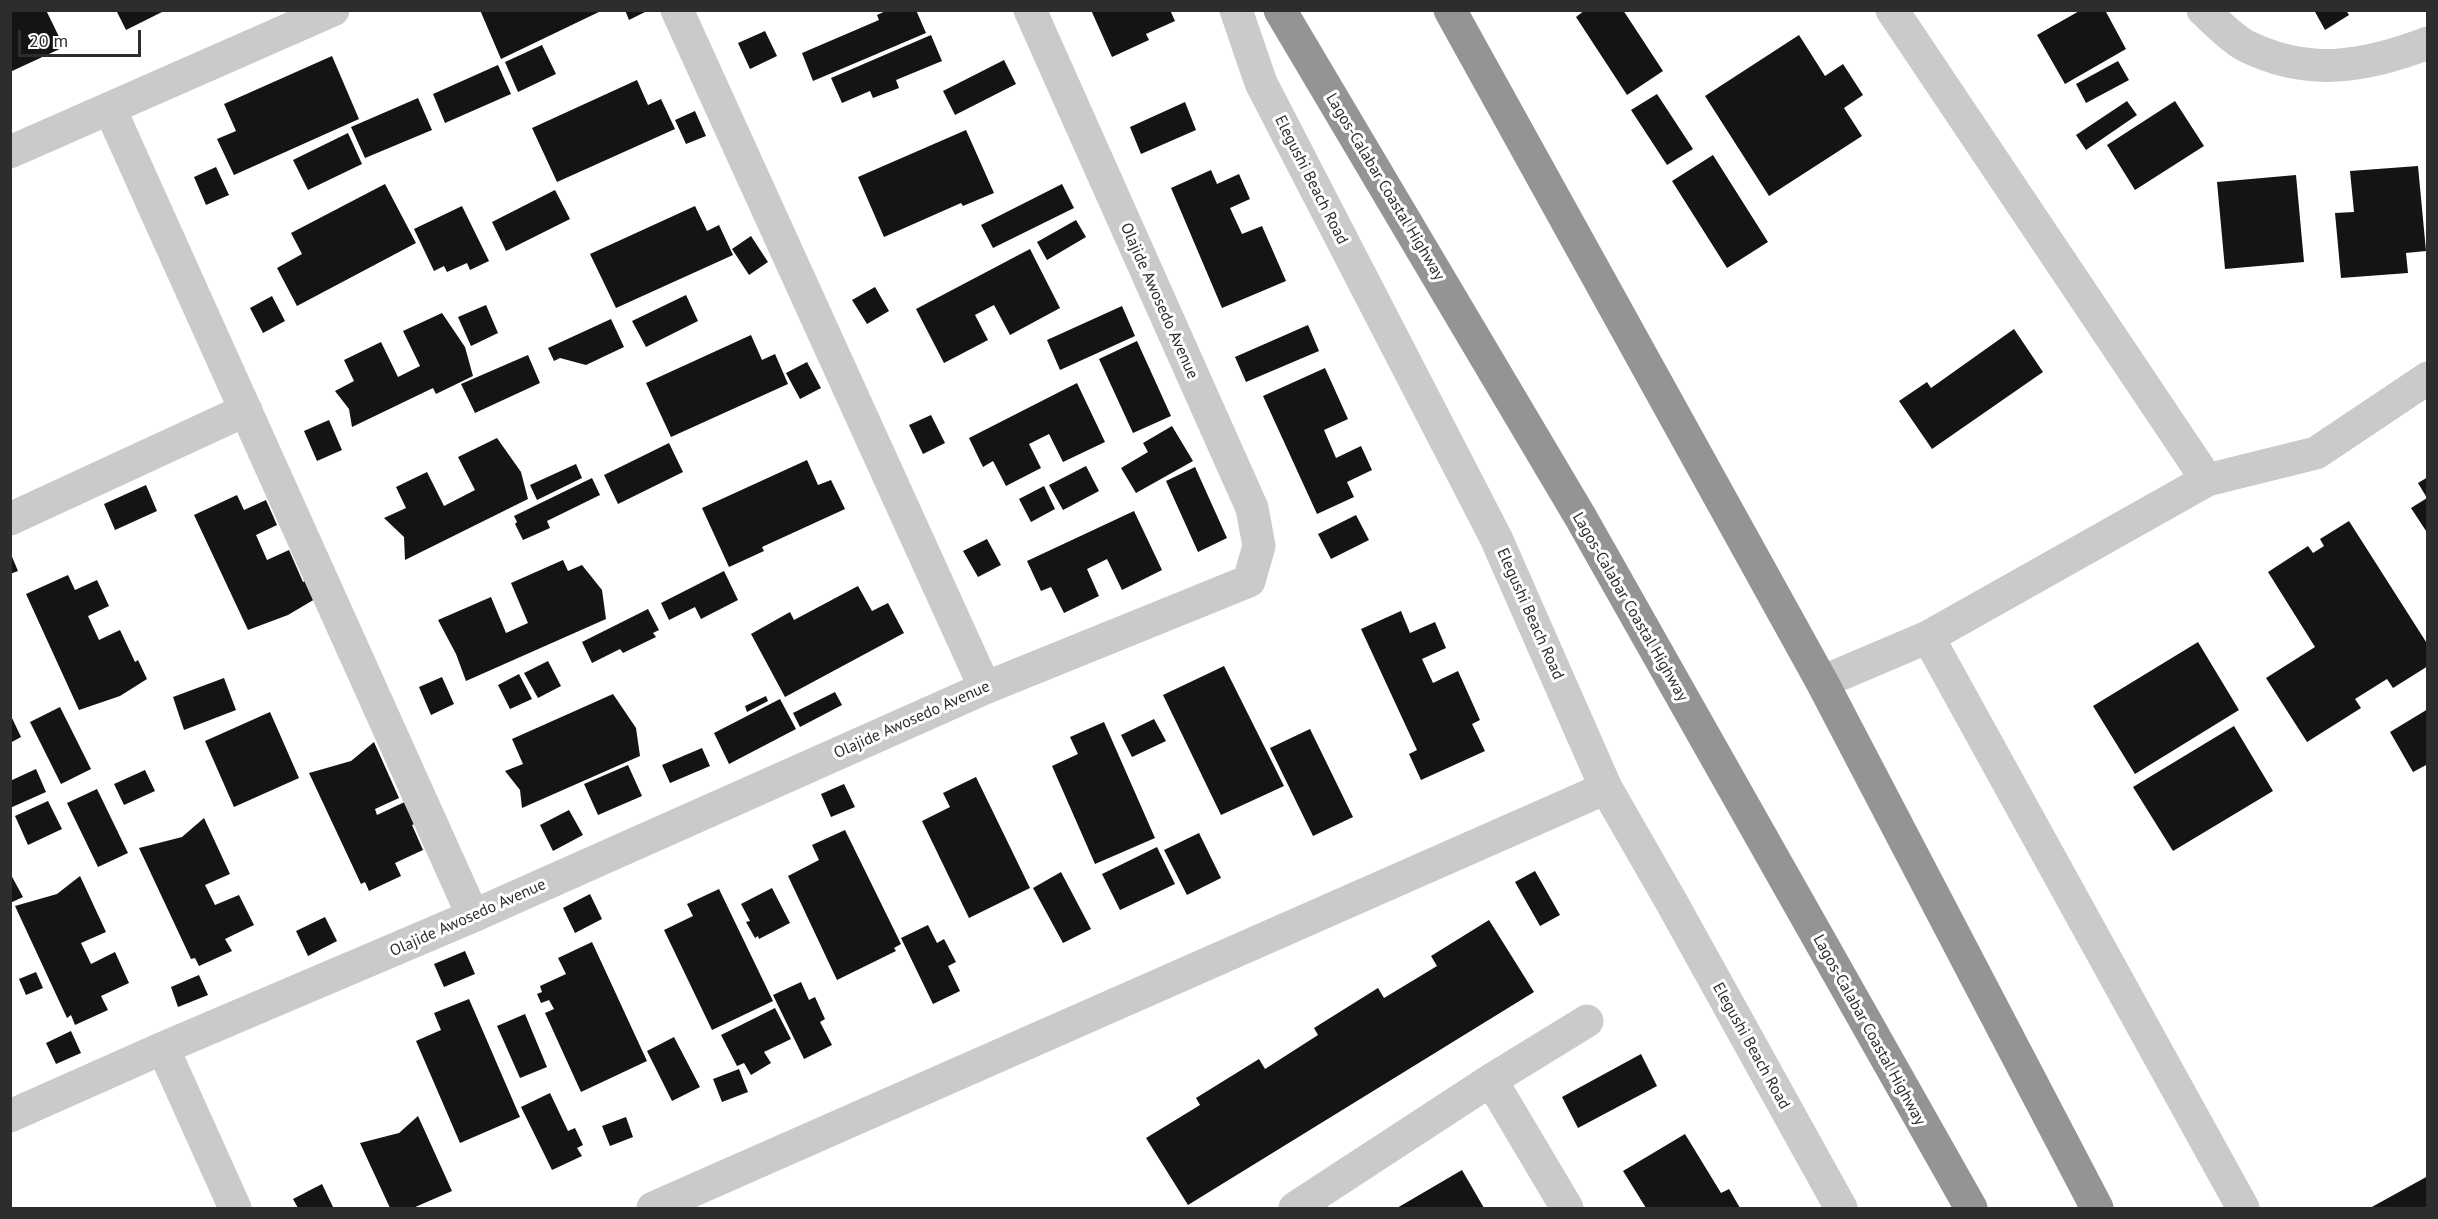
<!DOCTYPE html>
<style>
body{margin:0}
#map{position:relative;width:2438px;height:1219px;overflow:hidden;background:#fff;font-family:"PT Sans",sans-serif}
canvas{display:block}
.frame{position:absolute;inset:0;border:12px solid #2d2d2d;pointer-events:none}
.scale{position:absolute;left:18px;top:30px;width:123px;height:27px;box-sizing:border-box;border:3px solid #2d2d2d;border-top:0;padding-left:8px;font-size:18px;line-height:21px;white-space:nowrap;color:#2d2d2d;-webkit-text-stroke:4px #fff;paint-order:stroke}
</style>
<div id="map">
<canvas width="2438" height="1219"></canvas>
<div class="frame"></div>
<div class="scale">20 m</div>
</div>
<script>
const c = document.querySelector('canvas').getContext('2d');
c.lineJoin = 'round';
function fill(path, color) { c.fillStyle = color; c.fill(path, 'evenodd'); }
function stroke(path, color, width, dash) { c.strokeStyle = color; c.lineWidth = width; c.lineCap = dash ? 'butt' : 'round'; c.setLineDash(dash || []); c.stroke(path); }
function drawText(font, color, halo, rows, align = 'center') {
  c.font = font + ' "PT Sans",sans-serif'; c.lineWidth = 6; c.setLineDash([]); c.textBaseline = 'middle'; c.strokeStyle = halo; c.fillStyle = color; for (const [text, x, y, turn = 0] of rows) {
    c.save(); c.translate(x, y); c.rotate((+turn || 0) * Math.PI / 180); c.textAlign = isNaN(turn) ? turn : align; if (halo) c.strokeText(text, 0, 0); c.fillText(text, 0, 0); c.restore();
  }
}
const building = new Path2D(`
 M 10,10 L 46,10 L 64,47 L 10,72 Z
 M 116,10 L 166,10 L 126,30 Z
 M 480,10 L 603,10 L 501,59 Z
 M 625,10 L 649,10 L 629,20 Z
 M 888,10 L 916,10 L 926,33 L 813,81 L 802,53 L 879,20 L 877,15 Z
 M 1091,10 L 1170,10 L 1175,21 L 1146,34 L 1149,40 L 1112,57 Z
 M 1585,10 L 1623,10 L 1663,71 L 1627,95 L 1576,17 Z
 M 2081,10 L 2105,10 L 2126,49 L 2065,84 L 2037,35 Z
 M 2314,10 L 2346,10 L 2349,15 L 2325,30 Z
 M 765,31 L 777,56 L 750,69 L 738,43 Z
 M 931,35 L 942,61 L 896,80 L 899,88 L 873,98 L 870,91 L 842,103 L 831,78 Z
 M 1799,35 L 1825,76 L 1843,64 L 1863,95 L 1844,108 L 1862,136 L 1769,196 L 1705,96 Z
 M 542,45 L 556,74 L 518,92 L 505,62 Z
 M 332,56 L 359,119 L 234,175 L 217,139 L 236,131 L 224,104 Z
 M 1004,60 L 1016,84 L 955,115 L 943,91 Z
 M 2118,61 L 2129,80 L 2086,103 L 2076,84 Z
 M 498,65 L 511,94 L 445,123 L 433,94 Z
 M 637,80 L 648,105 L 661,99 L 675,129 L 557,182 L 532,128 Z
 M 1657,94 L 1693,149 L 1667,165 L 1631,110 Z
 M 418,98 L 432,130 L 365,158 L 351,127 Z
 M 2127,101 L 2137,115 L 2086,150 L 2076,135 Z
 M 2175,101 L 2204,146 L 2135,190 L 2107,145 Z
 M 1185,102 L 1196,130 L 1141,154 L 1130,127 Z
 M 695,111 L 706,136 L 686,144 L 675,120 Z
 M 966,130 L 994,193 L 963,206 L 961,203 L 884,237 L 858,177 Z
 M 348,133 L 362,164 L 308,190 L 293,160 Z
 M 1713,155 L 1768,242 L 1727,268 L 1672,181 Z
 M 2418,166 L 2426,251 L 2406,253 L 2408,273 L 2341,278 L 2335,213 L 2354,212 L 2350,171 Z
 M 216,167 L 229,195 L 206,205 L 194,177 Z
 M 1211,170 L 1217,184 L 1239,174 L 1250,199 L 1230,208 L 1242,234 L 1262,226 L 1286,281 L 1222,308 L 1171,188 Z
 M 2296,175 L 2304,262 L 2225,269 L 2217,182 Z
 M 385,184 L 416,243 L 297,306 L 277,268 L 302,254 L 291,233 Z
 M 1062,184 L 1074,208 L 993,248 L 981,225 Z
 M 555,190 L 570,219 L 506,251 L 492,222 Z
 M 462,206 L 489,261 L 470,270 L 467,263 L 447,272 L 444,266 L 434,271 L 414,229 Z
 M 695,206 L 707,231 L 719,225 L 733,255 L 616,308 L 590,254 Z
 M 1076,220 L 1086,237 L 1047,260 L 1037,242 Z
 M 751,236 L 768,262 L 749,275 L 732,249 Z
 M 1030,249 L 1060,308 L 1010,335 L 994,305 L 975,315 L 988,340 L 944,363 L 916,309 Z
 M 875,287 L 889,311 L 867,324 L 852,300 Z
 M 686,295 L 698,321 L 646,347 L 632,321 Z
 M 272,296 L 285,321 L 263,333 L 250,308 Z
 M 486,305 L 498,333 L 471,346 L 458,317 Z
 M 1122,306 L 1135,336 L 1060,370 L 1047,340 Z
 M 442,313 L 465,347 L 473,376 L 436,394 L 433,388 L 352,427 L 349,409 L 335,391 L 354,381 L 344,360 L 381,342 L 398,377 L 420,366 L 403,331 Z
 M 611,319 L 624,347 L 586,365 L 560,358 L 554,361 L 548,348 Z
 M 1308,325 L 1319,351 L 1246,382 L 1235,357 Z
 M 2014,329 L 2043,372 L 1932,449 L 1899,401 L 1927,382 L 1931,388 Z
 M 751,335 L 762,360 L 775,354 L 788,384 L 671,437 L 646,383 Z
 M 1137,341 L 1171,416 L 1133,433 L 1099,359 Z
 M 528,355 L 540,383 L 475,413 L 461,384 Z
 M 807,362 L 821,388 L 800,399 L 786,373 Z
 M 1325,368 L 1348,419 L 1324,430 L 1336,458 L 1361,446 L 1372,470 L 1347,482 L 1354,497 L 1317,514 L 1263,396 Z
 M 1077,383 L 1105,442 L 1063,462 L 1049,434 L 1029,444 L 1041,468 L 1006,486 L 993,461 L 983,467 L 969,438 Z
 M 931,415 L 945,443 L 923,454 L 909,425 Z
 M 329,420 L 342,450 L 317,461 L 304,431 Z
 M 1172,426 L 1193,461 L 1136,493 L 1121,468 L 1148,452 L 1143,443 Z
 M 497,438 L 521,472 L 528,499 L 405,560 L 404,537 L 384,518 L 406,508 L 396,487 L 427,472 L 444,506 L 475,490 L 458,457 Z
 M 669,443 L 683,472 L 618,504 L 604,475 Z
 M 807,460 L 818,485 L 831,480 L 845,509 L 762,547 L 764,551 L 729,567 L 702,508 Z
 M 576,464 L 582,478 L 537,500 L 530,485 Z
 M 1086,466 L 1099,491 L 1063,510 L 1049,485 Z
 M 1195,467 L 1227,538 L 1198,552 L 1166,481 Z
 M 2428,477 L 2428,534 L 2411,508 L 2427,498 L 2418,483 Z
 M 592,478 L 600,495 L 547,521 L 550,528 L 523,540 L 515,524 L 517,522 L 514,516 Z
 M 146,485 L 157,511 L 115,530 L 104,504 Z
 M 1044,486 L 1055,509 L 1031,522 L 1019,499 Z
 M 237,495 L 244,510 L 266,500 L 277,525 L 256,535 L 267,560 L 289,550 L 303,582 L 307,580 L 315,599 L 288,615 L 248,630 L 194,515 Z
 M 1134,511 L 1162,570 L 1122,590 L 1107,559 L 1087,569 L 1099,596 L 1064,613 L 1051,587 L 1041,591 L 1027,561 Z
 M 1356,515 L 1369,540 L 1331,559 L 1318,534 Z
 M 2349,521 L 2428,645 L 2428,666 L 2393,688 L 2387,679 L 2355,699 L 2361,708 L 2307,742 L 2266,678 L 2315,647 L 2268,572 L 2308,546 L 2313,553 L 2324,546 L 2320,539 Z
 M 987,539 L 1001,565 L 978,577 L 963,551 Z
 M 10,552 L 18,571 L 10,574 Z
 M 563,560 L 568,571 L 582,565 L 602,590 L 606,619 L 466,681 L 456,654 L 438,620 L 491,597 L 506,633 L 528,623 L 511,583 Z
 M 724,571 L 738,600 L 701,619 L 695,607 L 669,620 L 661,603 Z
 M 68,575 L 75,590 L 97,580 L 109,606 L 88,616 L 99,640 L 120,630 L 135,662 L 138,660 L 147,679 L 120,696 L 79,710 L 26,594 Z
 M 858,586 L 872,611 L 888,603 L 904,633 L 785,697 L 751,634 L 790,612 L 794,620 Z
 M 648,609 L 659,630 L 653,633 L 656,637 L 623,653 L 620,649 L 592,663 L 582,642 Z
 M 1401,611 L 1410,633 L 1435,622 L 1446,648 L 1422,659 L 1433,683 L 1458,671 L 1480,720 L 1472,724 L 1485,751 L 1421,780 L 1409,754 L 1417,750 L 1361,629 Z
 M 2198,642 L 2239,710 L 2135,774 L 2093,706 Z
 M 548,661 L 561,686 L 538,698 L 524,673 Z
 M 1224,666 L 1284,786 L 1221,815 L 1163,695 Z
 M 519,674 L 532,699 L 510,709 L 498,685 Z
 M 442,677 L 454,704 L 431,715 L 419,687 Z
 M 224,678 L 236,710 L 184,730 L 173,697 Z
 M 835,692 L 842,705 L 800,727 L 793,713 Z
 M 613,694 L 636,728 L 640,756 L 522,808 L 520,790 L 505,771 L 523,764 L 512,739 Z
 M 766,696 L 768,701 L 747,712 L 745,706 Z
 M 780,699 L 796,729 L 729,764 L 714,733 Z
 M 60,707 L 91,769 L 61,784 L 30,722 Z
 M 2428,709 L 2428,764 L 2413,772 L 2390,732 Z
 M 270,712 L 299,778 L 234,807 L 205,741 Z
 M 12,718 L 21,737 L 10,743 L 10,719 Z
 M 1154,719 L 1166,741 L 1132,757 L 1121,735 Z
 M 1104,722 L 1155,838 L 1095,864 L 1052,766 L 1078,754 L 1070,737 Z
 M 2234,726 L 2273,791 L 2173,851 L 2133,787 Z
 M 1310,729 L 1353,817 L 1313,836 L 1270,748 Z
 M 374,742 L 399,798 L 375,809 L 377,815 L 411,799 L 422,821 L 412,825 L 423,850 L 395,863 L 401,876 L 369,891 L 365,882 L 361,884 L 309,773 L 351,761 Z
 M 702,748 L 710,766 L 670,783 L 662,765 Z
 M 628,765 L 642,796 L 598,815 L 584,784 Z
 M 36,769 L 46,792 L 10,808 L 10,781 Z
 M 145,770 L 155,791 L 124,805 L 114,784 Z
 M 976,777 L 1030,888 L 969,918 L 922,821 L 950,807 L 943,793 Z
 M 844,784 L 855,807 L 831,817 L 821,794 Z
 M 97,789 L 128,853 L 98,867 L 67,803 Z
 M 48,801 L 62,829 L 28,845 L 15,816 Z
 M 569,810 L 583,835 L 553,851 L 540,825 Z
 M 204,818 L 230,874 L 205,885 L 215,905 L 239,895 L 254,925 L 225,939 L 232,951 L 199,966 L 195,958 L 191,959 L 139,848 L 182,837 Z
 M 845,830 L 901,944 L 894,948 L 896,951 L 837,980 L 788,876 L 819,860 L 812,845 Z
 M 1199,833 L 1221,878 L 1187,895 L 1164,850 Z
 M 1157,847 L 1175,884 L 1120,910 L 1102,874 Z
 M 1535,871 L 1560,915 L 1540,926 L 1515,882 Z
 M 1061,872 L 1091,929 L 1063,943 L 1033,888 Z
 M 10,873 L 23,897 L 10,903 Z
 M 80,876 L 106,932 L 81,943 L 91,964 L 115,952 L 129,983 L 101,996 L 108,1010 L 75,1025 L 71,1015 L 67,1018 L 15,906 L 57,894 Z
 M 772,888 L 790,923 L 759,939 L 758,936 L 755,938 L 746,922 L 750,921 L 741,904 Z
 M 719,889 L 773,1001 L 712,1030 L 664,930 L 693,916 L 687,904 Z
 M 590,894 L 602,919 L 575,933 L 563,908 Z
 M 325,917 L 337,941 L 308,956 L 296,931 Z
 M 1489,920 L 1534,992 L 1188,1205 L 1146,1138 L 1200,1105 L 1196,1098 L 1259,1059 L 1265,1069 L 1318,1035 L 1314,1028 L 1378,988 L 1384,998 L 1437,966 L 1431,956 Z
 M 928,925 L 937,943 L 944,939 L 956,962 L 948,966 L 960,991 L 933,1004 L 901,938 Z
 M 592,942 L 647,1061 L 581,1092 L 545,1013 L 554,1009 L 549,1000 L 541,1003 L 537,994 L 542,992 L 540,986 L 566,974 L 558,958 Z
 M 465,951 L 475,974 L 444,987 L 434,964 Z
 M 36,972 L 43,988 L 26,995 L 19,979 Z
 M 199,975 L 208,995 L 178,1007 L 171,987 Z
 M 801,982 L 809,1000 L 815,997 L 825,1019 L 820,1022 L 832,1045 L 804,1059 L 773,995 Z
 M 469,999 L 520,1117 L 460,1143 L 416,1041 L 441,1030 L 434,1013 Z
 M 775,1008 L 791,1039 L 764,1052 L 771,1063 L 751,1075 L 744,1063 L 737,1066 L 721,1035 Z
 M 525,1014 L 547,1067 L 520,1078 L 497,1026 Z
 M 71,1031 L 81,1053 L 56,1064 L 46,1043 Z
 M 674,1037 L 700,1087 L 672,1101 L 647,1051 Z
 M 1641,1054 L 1657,1086 L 1578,1128 L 1562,1097 Z
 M 739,1069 L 748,1092 L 722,1102 L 713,1079 Z
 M 550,1093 L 568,1131 L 575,1128 L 583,1145 L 577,1148 L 582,1156 L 552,1170 L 521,1107 Z
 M 418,1116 L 452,1191 L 413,1208 L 390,1208 L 360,1143 L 399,1133 Z
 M 626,1117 L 633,1137 L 610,1146 L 602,1126 Z
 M 1685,1134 L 1721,1193 L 1729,1189 L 1740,1208 L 1646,1208 L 1623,1171 Z
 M 1462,1170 L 1484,1208 L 1397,1208 Z
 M 2428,1176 L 2428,1208 L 2370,1208 Z
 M 322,1184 L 333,1207 L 298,1208 L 293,1199 Z`);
const minor = new Path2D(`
 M 677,10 L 985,688
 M 1236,10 L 1261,83 L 1496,538 L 1606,788 L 1672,903 L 1841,1208
 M 1892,10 L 2207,480
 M 2203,10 C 2216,22 2231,38 2246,46 C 2309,77 2365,67 2428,43
 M 110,109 L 473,916
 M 10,152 L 333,10
 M 10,519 L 246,410
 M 1928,637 L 2243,1208
 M 1822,682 L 1928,637 L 2207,480 L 2316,453 L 2428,378
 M 163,1048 L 235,1208
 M 1491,1080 L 1567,1208
 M 10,1116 L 163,1048 L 473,916 L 985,688 L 1249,581 L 1259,546 L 1252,508 L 1030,10
 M 653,1208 L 1606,788
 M 1295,1208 L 1491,1080 L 1587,1021`);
const highway = new Path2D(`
 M 1280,10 L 1581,518 L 1971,1208
 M 1450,10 L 1822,682 L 2097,1208`);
const streetNames = [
 ["Elegushi Beach Road",1311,180,63],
 ["Lagos-Calabar Coastal Highway",1385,187,59],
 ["Olajide Awosedo Avenue",1159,301,66],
 ["Lagos-Calabar Coastal Highway",1630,607,60],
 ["Elegushi Beach Road",1530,614,66],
 ["Olajide Awosedo Avenue",912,720,-24],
 ["Olajide Awosedo Avenue",468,918,-24],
 ["Lagos-Calabar Coastal Highway",1869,1030,61],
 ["Elegushi Beach Road",1751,1046,61]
];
fill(building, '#141414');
stroke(minor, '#cacaca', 33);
stroke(highway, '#949494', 33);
drawText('16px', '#2d2d2d', '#fff', streetNames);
</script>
